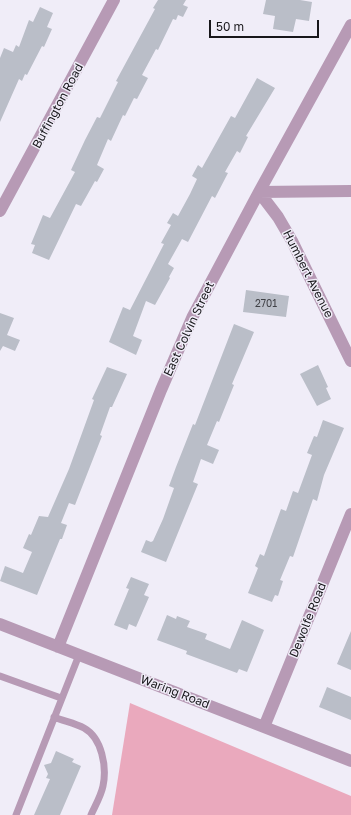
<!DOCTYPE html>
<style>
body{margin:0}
#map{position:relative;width:351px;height:815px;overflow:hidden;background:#f0edf8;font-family:"Golos Text",sans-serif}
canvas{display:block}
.scale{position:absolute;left:209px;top:20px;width:110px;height:18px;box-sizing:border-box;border:2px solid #18171b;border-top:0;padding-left:5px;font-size:12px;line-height:14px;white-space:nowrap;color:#18171b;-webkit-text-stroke:3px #f0edf8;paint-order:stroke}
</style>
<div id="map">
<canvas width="351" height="815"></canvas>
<div class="scale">50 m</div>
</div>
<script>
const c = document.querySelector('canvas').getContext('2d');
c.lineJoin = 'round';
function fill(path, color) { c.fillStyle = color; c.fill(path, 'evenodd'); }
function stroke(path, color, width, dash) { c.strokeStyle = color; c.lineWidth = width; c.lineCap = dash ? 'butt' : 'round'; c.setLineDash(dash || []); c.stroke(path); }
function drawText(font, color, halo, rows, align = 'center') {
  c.font = font + ' "Golos Text",sans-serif'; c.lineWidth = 3; c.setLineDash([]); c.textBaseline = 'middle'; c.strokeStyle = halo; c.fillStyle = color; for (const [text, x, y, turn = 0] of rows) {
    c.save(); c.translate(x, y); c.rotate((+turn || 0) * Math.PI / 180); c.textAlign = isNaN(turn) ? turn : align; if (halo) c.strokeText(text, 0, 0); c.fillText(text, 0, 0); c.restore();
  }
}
const green = new Path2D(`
 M 130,703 L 351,796 L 351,815 L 112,815 Z`);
const building = new Path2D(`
 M 158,0 L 186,0 L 183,5 L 188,7 L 183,17 L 178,15 L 176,20 L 173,19 L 158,50 L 156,49 L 142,75 L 148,78 L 137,99 L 134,98 L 125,116 L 123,115 L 111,141 L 108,139 L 97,165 L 104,169 L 97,182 L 95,181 L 81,206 L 76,204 L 49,260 L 32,253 L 35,245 L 31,244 L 43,215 L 50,218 L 75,172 L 71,170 L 85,140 L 97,117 L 100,118 L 118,82 L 116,81 L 155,9 L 153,8 Z
 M 266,0 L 300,0 L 312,2 L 309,21 L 296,19 L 293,32 L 273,29 L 275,16 L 263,14 Z
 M 40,7 L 53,13 L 47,27 L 52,29 L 44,47 L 42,46 L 27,75 L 25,74 L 22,81 L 19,79 L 0,122 L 0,58 L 4,48 L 13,52 L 16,45 L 19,47 L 29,20 L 33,22 Z
 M 257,78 L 275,88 L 246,136 L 248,137 L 240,153 L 237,151 L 225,172 L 228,173 L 215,198 L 212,196 L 188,242 L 182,239 L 168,264 L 174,268 L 169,277 L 170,278 L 155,305 L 146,301 L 133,336 L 142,340 L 136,355 L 109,342 L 123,307 L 130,310 L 164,244 L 161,243 L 171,225 L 167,223 L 173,213 L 178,216 L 190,194 L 197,179 L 192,176 L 198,165 L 202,168 L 231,116 L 235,118 Z
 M 246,290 L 289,296 L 286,317 L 243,312 Z
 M 0,313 L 14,318 L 7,335 L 20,340 L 15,351 L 3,346 L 0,351 Z
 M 234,324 L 254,332 L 232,384 L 234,385 L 219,422 L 217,421 L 207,445 L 219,450 L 213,464 L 201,459 L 193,482 L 198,484 L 166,562 L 141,552 L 146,540 L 151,542 L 153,541 L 163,519 L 174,488 L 169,486 L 176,467 L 193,424 L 195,425 Z
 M 318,365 L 328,387 L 326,388 L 331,399 L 317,406 L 300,374 Z
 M 107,367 L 127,374 L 112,407 L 110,407 L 100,435 L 102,436 L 75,505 L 69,503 L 61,523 L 67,525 L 62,539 L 60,539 L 37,595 L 0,581 L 5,566 L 23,573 L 32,552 L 23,548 L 29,534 L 31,535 L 39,516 L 48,517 L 69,469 L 94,400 L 92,399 Z
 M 323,420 L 344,428 L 324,475 L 317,501 L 313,499 L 293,557 L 290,556 L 280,580 L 283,581 L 278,596 L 275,595 L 272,602 L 248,593 L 258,568 L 255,566 L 260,554 L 264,556 L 281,509 L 286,511 L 293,491 L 298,493 L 312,455 L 307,453 L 314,436 L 317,437 Z
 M 131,577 L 149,584 L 144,595 L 149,597 L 136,627 L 129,624 L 127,630 L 114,625 L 129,589 L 126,588 Z
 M 167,615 L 176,619 L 177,616 L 190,621 L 187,627 L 207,634 L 205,639 L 230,649 L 242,620 L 264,630 L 247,672 L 239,669 L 237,673 L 186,654 L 187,651 L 157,640 Z
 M 351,631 L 351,670 L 337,664 Z
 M 327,687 L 351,697 L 351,720 L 319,707 Z
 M 56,751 L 74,759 L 72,762 L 81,766 L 60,815 L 34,815 L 50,779 L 46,778 L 48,774 L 44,765 L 51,763 Z`);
const lane = new Path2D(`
 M 0,676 L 61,698
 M 54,717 C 63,721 75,723 84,728 C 102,738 107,767 103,786 C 101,796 95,806 91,815
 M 16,815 L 79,655`);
const street = new Path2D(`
 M 259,192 L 278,217 L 292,241 L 351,361
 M 259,192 L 351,191
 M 0,211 L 114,0
 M 0,624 L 351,761
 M 58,647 L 161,390 L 193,316 L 259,192 L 351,25
 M 264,727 L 351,514`);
const numberNames = [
 ["2701",266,304]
];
const streetNames = [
 ["Buffington Road",58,106,-62],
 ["Humbert Avenue",308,274,63],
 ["East Colvin Street",189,329,-65],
 ["Dewolfe Road",308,620,-68],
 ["Waring Road",175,692,21]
];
fill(green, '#eaa9bd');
fill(building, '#babec8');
stroke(lane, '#b79ab5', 7);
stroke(street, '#b79ab5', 12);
drawText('10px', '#404146', null, numberNames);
drawText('12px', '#18171b', '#f0edf8', streetNames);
</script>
